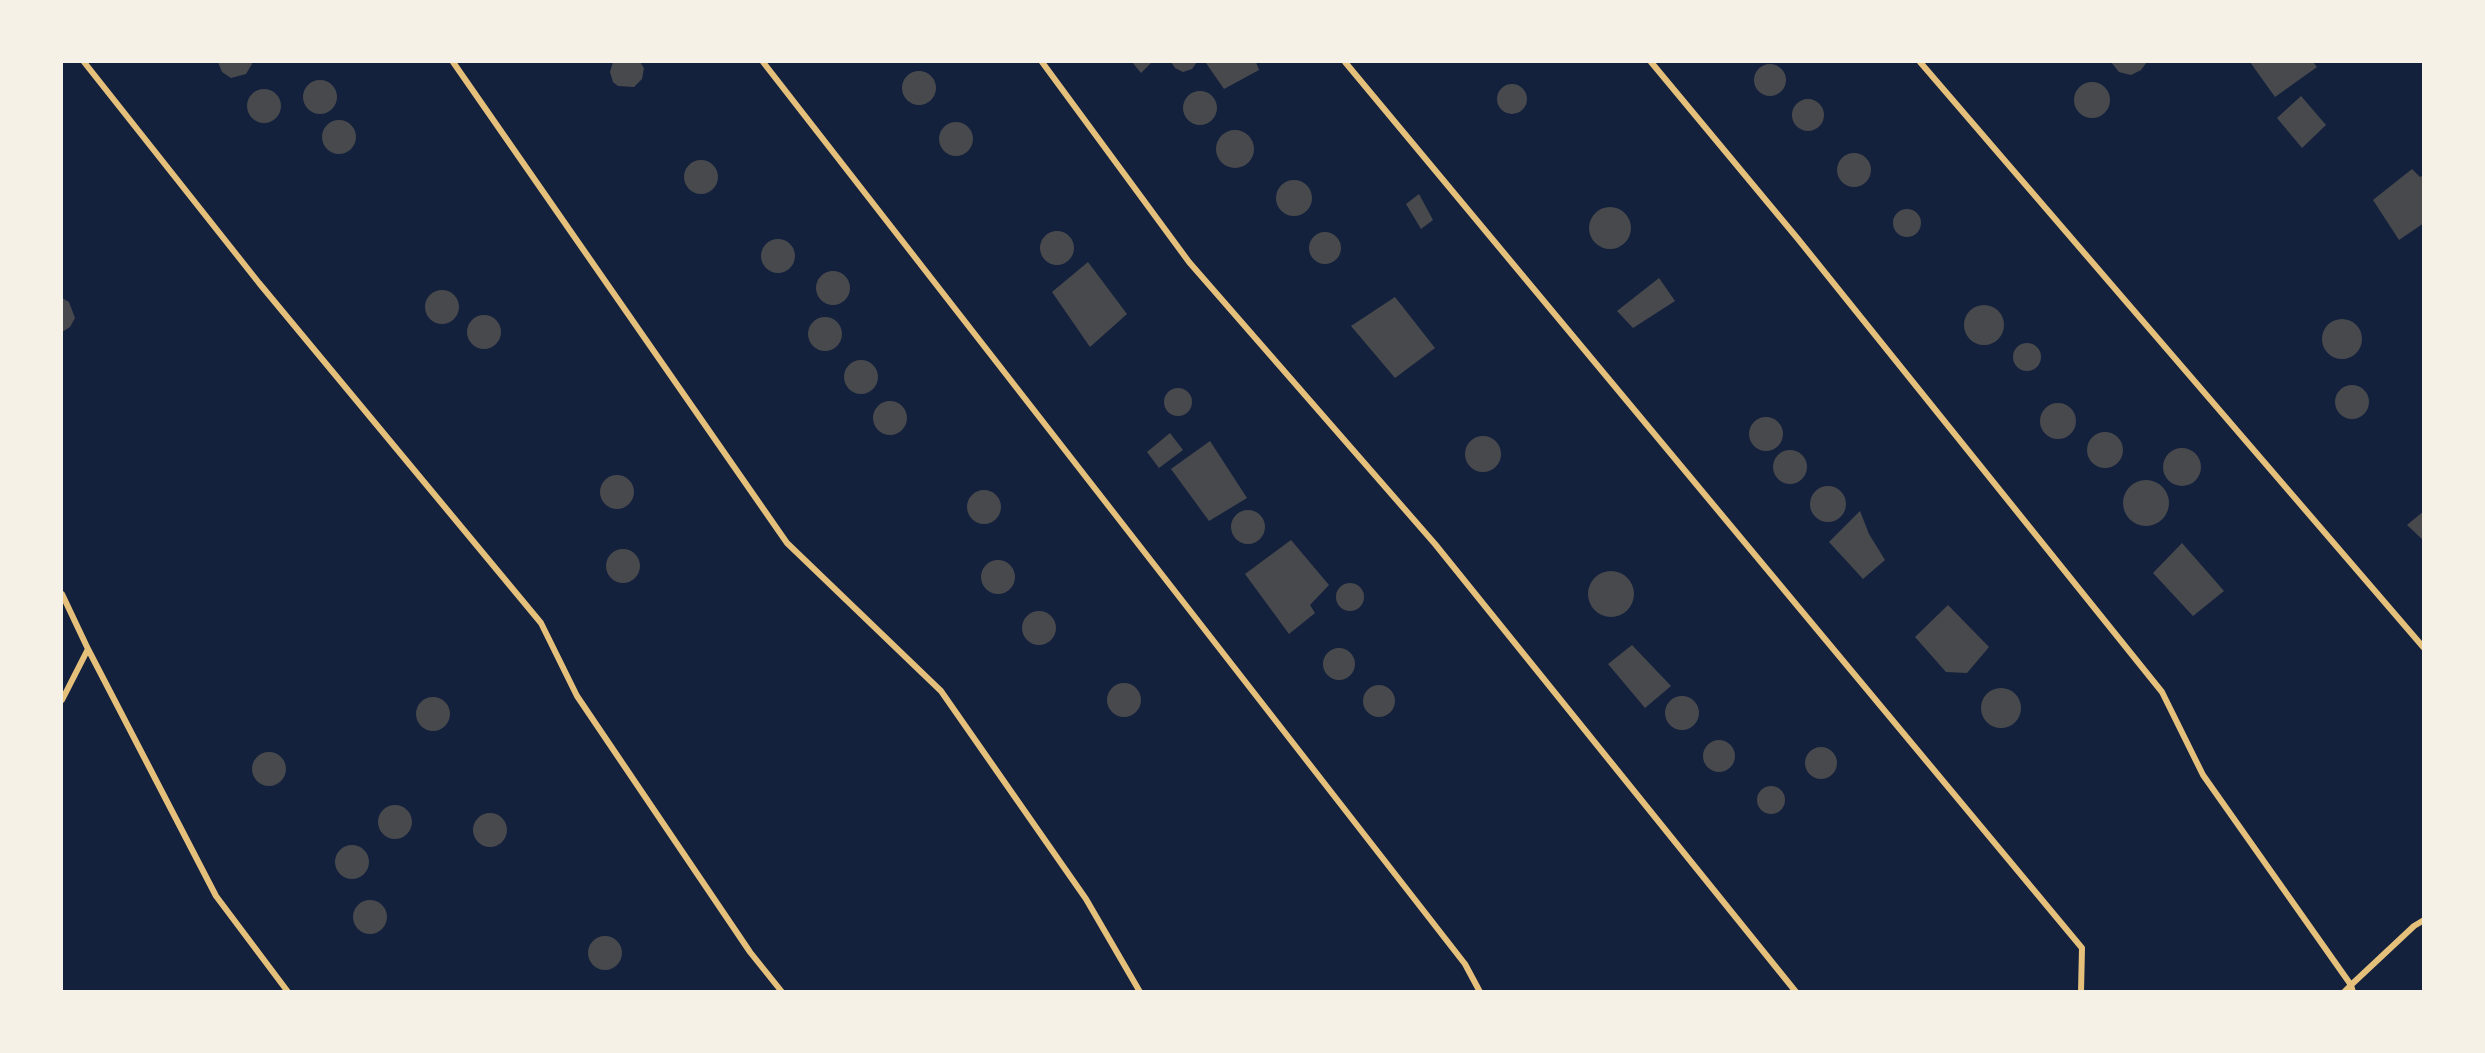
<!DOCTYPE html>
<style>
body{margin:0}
#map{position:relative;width:2485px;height:1053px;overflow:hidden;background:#14213d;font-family:"Nunito Sans",sans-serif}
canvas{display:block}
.frame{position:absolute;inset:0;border:63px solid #f6f1e7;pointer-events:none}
</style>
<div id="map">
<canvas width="2485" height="1053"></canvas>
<div class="frame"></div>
</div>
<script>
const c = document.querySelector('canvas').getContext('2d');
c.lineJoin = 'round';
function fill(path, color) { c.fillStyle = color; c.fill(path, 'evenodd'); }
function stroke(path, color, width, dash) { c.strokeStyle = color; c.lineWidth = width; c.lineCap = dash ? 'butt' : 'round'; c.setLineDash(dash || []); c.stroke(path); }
const building = new Path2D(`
 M 218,62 L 251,62 L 252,64 L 246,74 L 231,78 L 222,72 Z
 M 613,62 L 640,62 L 644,68 L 642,79 L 634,87 L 618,86 L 613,82 L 610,72 Z
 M 1132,62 L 1152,62 L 1141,73 Z
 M 1171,62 L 1197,62 L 1192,69 L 1183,72 L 1175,68 Z
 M 1208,62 L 1256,62 L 1259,70 L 1224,89 L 1206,63 Z
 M 2111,62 L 2147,62 L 2141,70 L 2131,75 L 2119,72 Z
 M 2250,62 L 2313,62 L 2317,67 L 2275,97 Z
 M1754 80a16 16 0 1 1 32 0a16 16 0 1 1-32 0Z
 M902 88a17 17 0 1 1 34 0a17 17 0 1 1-34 0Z
 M303 97a17 17 0 1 1 34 0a17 17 0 1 1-34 0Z
 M2074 100a18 18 0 1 1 36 0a18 18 0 1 1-36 0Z
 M1497 99a15 15 0 1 1 30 0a15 15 0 1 1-30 0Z
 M247 106a17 17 0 1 1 34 0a17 17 0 1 1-34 0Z
 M1183 108a17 17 0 1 1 34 0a17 17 0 1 1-34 0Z
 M 2301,96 L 2326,125 L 2302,148 L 2277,118 Z
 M1792 115a16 16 0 1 1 32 0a16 16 0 1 1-32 0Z
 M322 137a17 17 0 1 1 34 0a17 17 0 1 1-34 0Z
 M939 139a17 17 0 1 1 34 0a17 17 0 1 1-34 0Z
 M1216 149a19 19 0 1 1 38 0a19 19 0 1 1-38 0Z
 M1837 170a17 17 0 1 1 34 0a17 17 0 1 1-34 0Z
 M684 177a17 17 0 1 1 34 0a17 17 0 1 1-34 0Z
 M 2412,169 L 2420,177 L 2424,175 L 2424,223 L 2399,240 L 2373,200 Z
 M1276 198a18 18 0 1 1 36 0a18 18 0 1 1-36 0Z
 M 1419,194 L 1433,220 L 1421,229 L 1406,204 Z
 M1589 228a21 21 0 1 1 42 0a21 21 0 1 1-42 0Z
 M1893 223a14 14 0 1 1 28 0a14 14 0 1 1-28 0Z
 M1040 248a17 17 0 1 1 34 0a17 17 0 1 1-34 0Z
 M1309 248a16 16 0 1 1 32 0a16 16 0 1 1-32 0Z
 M761 256a17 17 0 1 1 34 0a17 17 0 1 1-34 0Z
 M 1088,262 L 1127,314 L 1090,347 L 1052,292 Z
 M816 288a17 17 0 1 1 34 0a17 17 0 1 1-34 0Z
 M 1659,278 L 1675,301 L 1633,328 L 1617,311 Z
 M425 307a17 17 0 1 1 34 0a17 17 0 1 1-34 0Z
 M 1395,297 L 1435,348 L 1395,378 L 1351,326 Z
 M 62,298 L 69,302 L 75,318 L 70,327 L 62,332 Z
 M1964 325a20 20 0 1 1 40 0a20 20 0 1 1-40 0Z
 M467 332a17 17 0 1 1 34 0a17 17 0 1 1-34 0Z
 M808 334a17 17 0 1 1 34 0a17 17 0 1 1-34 0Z
 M2322 339a20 20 0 1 1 40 0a20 20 0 1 1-40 0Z
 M2013 357a14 14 0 1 1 28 0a14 14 0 1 1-28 0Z
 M844 377a17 17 0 1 1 34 0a17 17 0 1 1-34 0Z
 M2335 402a17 17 0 1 1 34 0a17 17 0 1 1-34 0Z
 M1164 402a14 14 0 1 1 28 0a14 14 0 1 1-28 0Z
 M873 418a17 17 0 1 1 34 0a17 17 0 1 1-34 0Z
 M2040 421a18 18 0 1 1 36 0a18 18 0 1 1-36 0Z
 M1749 434a17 17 0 1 1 34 0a17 17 0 1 1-34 0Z
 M2087 450a18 18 0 1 1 36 0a18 18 0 1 1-36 0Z
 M 1170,433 L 1183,450 L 1159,468 L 1147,452 Z
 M1465 454a18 18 0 1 1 36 0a18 18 0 1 1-36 0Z
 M 1210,441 L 1247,498 L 1209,521 L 1171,469 Z
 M2163 467a19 19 0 1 1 38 0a19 19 0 1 1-38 0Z
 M1773 467a17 17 0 1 1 34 0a17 17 0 1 1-34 0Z
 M600 492a17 17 0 1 1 34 0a17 17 0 1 1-34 0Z
 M2123 503a23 23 0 1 1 46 0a23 23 0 1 1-46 0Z
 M1810 504a18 18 0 1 1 36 0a18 18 0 1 1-36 0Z
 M967 507a17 17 0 1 1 34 0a17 17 0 1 1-34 0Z
 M1231 527a17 17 0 1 1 34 0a17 17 0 1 1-34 0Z
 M 1860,511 L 1869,534 L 1885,560 L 1863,579 L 1829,542 Z
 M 2424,511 L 2424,541 L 2407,525 Z
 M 1291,540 L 1329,585 L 1310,605 L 1315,613 L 1289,634 L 1245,574 Z
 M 2182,543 L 2224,591 L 2193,616 L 2153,573 Z
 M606 566a17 17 0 1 1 34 0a17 17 0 1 1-34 0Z
 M981 577a17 17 0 1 1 34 0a17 17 0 1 1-34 0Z
 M1588 594a23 23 0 1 1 46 0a23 23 0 1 1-46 0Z
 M1336 597a14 14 0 1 1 28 0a14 14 0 1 1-28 0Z
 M 1948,605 L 1989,647 L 1967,673 L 1946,672 L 1915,637 Z
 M1022 628a17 17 0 1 1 34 0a17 17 0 1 1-34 0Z
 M 1632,645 L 1671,686 L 1645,708 L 1608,664 Z
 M1323 664a16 16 0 1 1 32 0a16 16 0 1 1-32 0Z
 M1107 700a17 17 0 1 1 34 0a17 17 0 1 1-34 0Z
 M1363 701a16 16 0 1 1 32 0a16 16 0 1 1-32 0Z
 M1981 708a20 20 0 1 1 40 0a20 20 0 1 1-40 0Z
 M1665 713a17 17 0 1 1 34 0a17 17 0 1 1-34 0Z
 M416 714a17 17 0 1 1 34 0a17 17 0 1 1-34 0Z
 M1703 756a16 16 0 1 1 32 0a16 16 0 1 1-32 0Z
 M1805 763a16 16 0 1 1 32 0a16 16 0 1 1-32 0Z
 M252 769a17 17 0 1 1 34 0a17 17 0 1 1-34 0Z
 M1757 800a14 14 0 1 1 28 0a14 14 0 1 1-28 0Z
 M378 822a17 17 0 1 1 34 0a17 17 0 1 1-34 0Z
 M473 830a17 17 0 1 1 34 0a17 17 0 1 1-34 0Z
 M335 862a17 17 0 1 1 34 0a17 17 0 1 1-34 0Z
 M353 917a17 17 0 1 1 34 0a17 17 0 1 1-34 0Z
 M588 953a17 17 0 1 1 34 0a17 17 0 1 1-34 0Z`);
const minor = new Path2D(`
 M 84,62 L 259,283 L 541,623 L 577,696 L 750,952 L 782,992
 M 453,62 L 787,543 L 941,691 L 1086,899 L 1140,992
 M 763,62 L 1465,964 L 1480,992
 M 1042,62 L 1189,262 L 1435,544 L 1796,992
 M 1345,62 L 2082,948 L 2081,992
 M 1651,62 L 1798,239 L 2162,692 L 2203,775 L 2351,985 L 2344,992
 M 1920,62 L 2424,648
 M 62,594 L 88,649 L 62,700
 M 88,649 L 216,896 L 288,992
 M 2353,992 L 2351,985 L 2414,926 L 2424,920`);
fill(building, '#48494c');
stroke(minor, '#e5c07b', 6);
</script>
